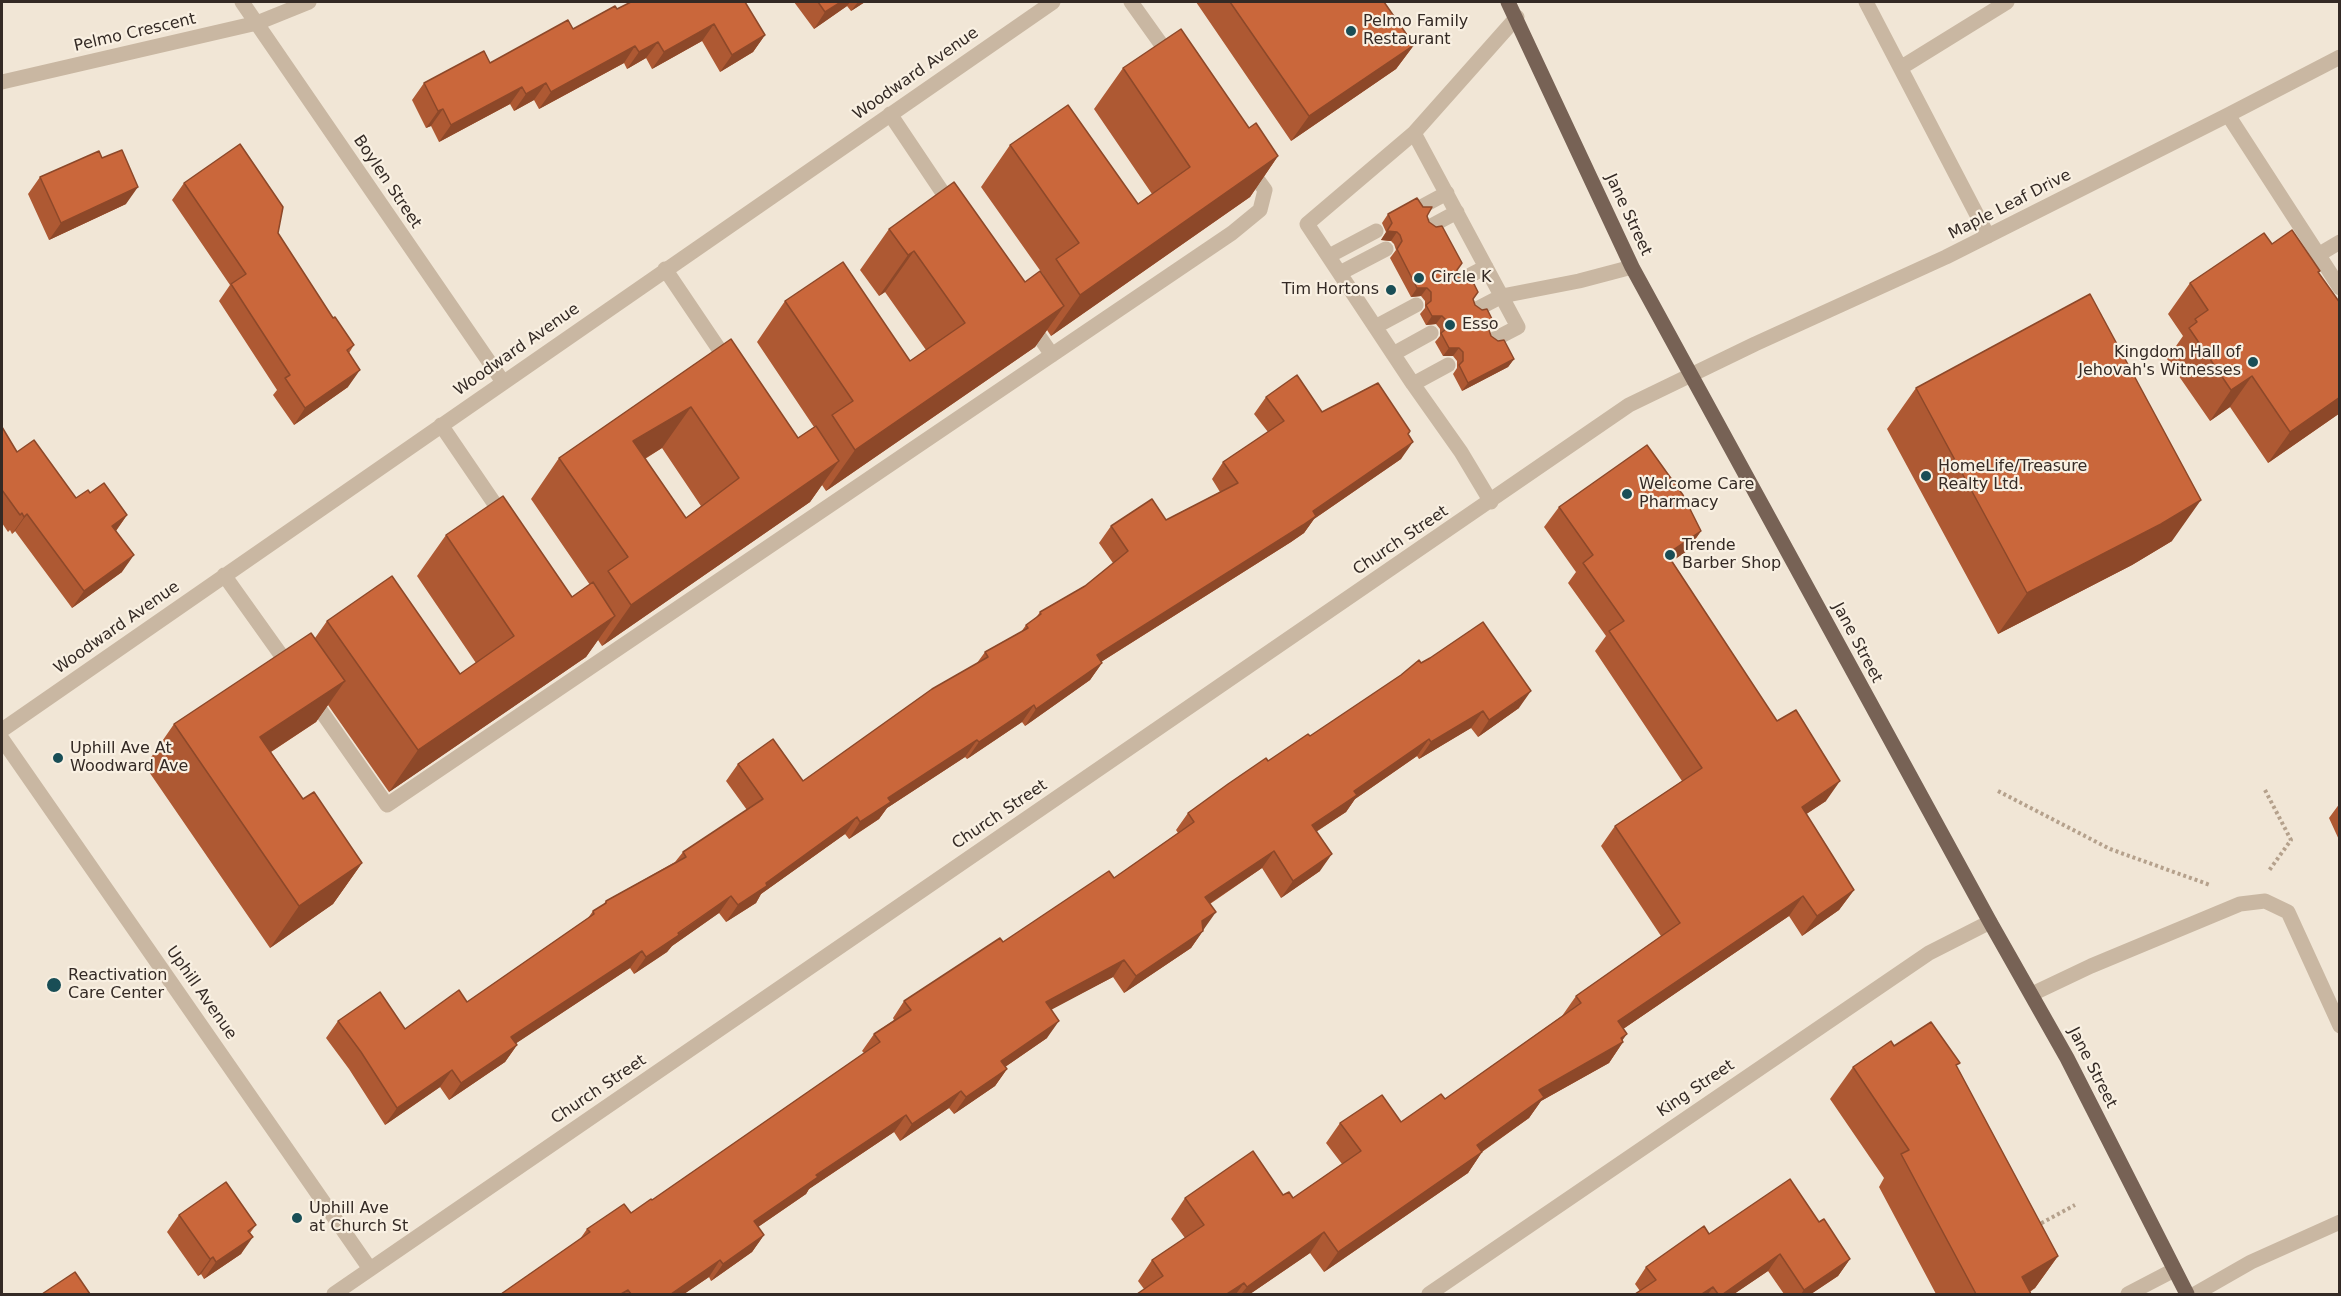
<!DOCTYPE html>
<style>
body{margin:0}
#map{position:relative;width:2341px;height:1296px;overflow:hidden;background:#f1e6d6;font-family:"DejaVu Sans",sans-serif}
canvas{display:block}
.frame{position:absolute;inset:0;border:3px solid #342a25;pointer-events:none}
</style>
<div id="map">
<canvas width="2341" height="1296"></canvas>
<div class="frame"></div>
</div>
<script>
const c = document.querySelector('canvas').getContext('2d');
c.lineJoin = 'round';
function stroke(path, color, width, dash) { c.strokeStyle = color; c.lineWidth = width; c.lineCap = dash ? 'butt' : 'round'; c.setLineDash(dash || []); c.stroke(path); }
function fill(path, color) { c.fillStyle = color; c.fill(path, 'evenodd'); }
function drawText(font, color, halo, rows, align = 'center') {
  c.font = font + ' "DejaVu Sans",sans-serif'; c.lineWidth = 4.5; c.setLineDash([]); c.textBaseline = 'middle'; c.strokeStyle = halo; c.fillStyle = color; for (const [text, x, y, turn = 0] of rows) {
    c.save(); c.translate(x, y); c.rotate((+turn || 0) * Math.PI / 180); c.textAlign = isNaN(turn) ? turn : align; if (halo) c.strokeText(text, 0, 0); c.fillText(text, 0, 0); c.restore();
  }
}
const path = new Path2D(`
 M 2265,790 L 2291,840 L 2268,872
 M 1998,791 L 2110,849 L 2210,885
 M 2036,1226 L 2075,1205`);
const minor = new Path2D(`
 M 242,2 L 503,382
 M 1131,2 L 1171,58
 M 1866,2 L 1988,236
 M 1902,67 L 2007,2
 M 2,82 L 257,23 L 309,2
 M 890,114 L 953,208
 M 2228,115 L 2340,288
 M 1414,133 L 1518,327 L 1493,340
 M 1421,207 L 1447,193
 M 1431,226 L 1457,212
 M 2318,255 L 2340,242
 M 1329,256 L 1376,231
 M 665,269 L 729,364
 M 1340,273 L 1386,249
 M 1461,280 L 1486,267
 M 1477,309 L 1502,296 L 1579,281 L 1632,267
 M 1030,323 L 1052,355
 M 1375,327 L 1416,305
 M 1393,354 L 1431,333
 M 1413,384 L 1448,365
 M 441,425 L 505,519
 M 1491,502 L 1461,452 L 1413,384 L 1307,224 L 1414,133 L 1517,17
 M 224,575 L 291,669
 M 312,698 L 387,805 L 1232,233 L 1260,210 L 1265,190 L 1249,168
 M 2,730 L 1053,2
 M 2,739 L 370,1269
 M 2032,994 L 2091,966 L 2240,904 L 2265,901 L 2288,912 L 2340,1026
 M 334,1294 L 1629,405 L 1755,344 L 1946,257 L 2228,115 L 2340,57
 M 1429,1294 L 1929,953 L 1990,922
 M 2128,1294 L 2174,1270
 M 2195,1294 L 2251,1262 L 2340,1222`);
const major = new Path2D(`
 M 1508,2 L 1632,267 L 1990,922 L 2067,1058 L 2187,1294`);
const wall = new Path2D(`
 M 631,2 L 765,35 L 753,52 L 720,72 L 702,41 L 652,69 L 646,58 L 627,69 L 624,63 L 539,109 L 534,100 L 514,111 L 510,104 L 439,142 L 431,126 L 426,128 L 412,100 L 424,83 L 490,63 L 573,29 L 617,9 Z
 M 794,2 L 865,2 L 851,11 L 847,6 L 814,29 Z
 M 1196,2 L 1384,2 L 1414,45 L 1396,69 L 1291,141 Z
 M 1123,68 L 1249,128 L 1278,156 L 1250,197 L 1051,336 L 1047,330 L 1035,347 L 826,491 L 822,485 L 810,502 L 602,646 L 598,640 L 586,657 L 389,792 L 328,705 L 316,722 L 271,752 L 303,799 L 362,863 L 333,904 L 270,948 L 145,766 L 174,724 L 315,638 L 327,621 L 460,674 L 476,663 L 417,576 L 446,535 L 572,597 L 590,585 L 531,499 L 559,458 L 731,339 L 798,438 L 814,427 L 757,342 L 785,301 L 910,361 L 926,350 L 885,292 L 879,296 L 860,270 L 889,229 L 1025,282 L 1044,276 L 981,187 L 1010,145 L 1138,204 L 1152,194 L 1094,109 ZM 662,448 L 701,506 L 686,518 L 645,459 Z
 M 102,158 L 126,204 L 49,240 L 28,194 L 40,177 Z
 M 184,183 L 278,233 L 333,318 L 354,345 L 349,353 L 348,387 L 294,425 L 273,395 L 277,390 L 219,301 L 230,285 L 172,200 Z
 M 1388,214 L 1427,216 L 1429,222 L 1457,270 L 1459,276 L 1473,299 L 1475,305 L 1489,330 L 1491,336 L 1514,359 L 1508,367 L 1462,391 L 1453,374 L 1457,368 L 1457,361 L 1453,356 L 1443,356 L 1435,342 L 1440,336 L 1440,329 L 1436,324 L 1426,325 L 1420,314 L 1425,308 L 1425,301 L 1421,296 L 1411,297 L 1390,258 L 1396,250 L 1394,244 L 1391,241 L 1381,240 L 1386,232 L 1382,223 Z
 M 2318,273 L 2340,413 L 2268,463 L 2230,407 L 2210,421 L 2167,359 L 2183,336 L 2168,314 L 2190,283 Z
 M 1916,388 L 2172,541 L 2132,565 L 1998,634 L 1887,429 Z
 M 1266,397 L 1408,435 L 1401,459 L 1314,519 L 1304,533 L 1291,542 L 1101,662 L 1102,663 L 1090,680 L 1025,726 L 1022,722 L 967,759 L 965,757 L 887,808 L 879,819 L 849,839 L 845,834 L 761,894 L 756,903 L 726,922 L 719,913 L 672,946 L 667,952 L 634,974 L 630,968 L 516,1043 L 517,1045 L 505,1062 L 449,1100 L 440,1087 L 385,1125 L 349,1069 L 326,1038 L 338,1021 L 405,1029 L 467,1002 L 588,918 L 593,911 L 603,905 L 606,901 L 675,862 L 683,852 L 747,810 L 726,781 L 738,764 L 803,781 L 977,663 L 985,652 L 1021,632 L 1026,625 L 1035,619 L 1040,612 L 1085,586 L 1113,563 L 1099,543 L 1111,526 L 1166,520 L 1220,492 L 1212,479 L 1223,462 L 1268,432 L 1254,414 Z
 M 2,427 L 17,452 L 76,498 L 90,493 L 127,515 L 116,531 L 122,572 L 72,608 L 15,531 L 12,534 L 10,530 L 8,532 L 2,523 Z
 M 1559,507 L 1701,531 L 1687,551 L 1672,561 L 1826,801 L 1806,814 L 1854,890 L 1839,910 L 1802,936 L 1789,916 L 1623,1029 L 1622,1040 L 1623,1042 L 1609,1063 L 1541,1101 L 1529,1118 L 1482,1152 L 1468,1173 L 1324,1272 L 1310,1253 L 1250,1294 L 1137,1294 L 1144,1289 L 1138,1281 L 1152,1260 L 1185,1238 L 1171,1219 L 1185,1198 L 1283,1195 L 1293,1198 L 1342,1164 L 1326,1143 L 1340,1123 L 1401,1122 L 1445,1099 L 1562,1016 L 1576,996 L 1661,936 L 1601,846 L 1615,826 L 1682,781 L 1595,651 L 1606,636 L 1568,583 L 1576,572 L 1544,527 Z
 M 1421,663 L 1519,708 L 1478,737 L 1471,728 L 1419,759 L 1417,756 L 1355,799 L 1346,812 L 1316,832 L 1320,871 L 1281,898 L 1262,868 L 1210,904 L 1204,929 L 1191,948 L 1124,993 L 1113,977 L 1051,1009 L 1047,1038 L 1005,1067 L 1007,1069 L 995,1086 L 954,1114 L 949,1108 L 900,1141 L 894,1132 L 809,1189 L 806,1194 L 758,1227 L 764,1235 L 752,1252 L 711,1281 L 709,1277 L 684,1294 L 501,1294 L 580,1239 L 587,1229 L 631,1213 L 652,1200 L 864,1053 L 862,1051 L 874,1034 L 894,1020 L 893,1018 L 904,1001 L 1003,942 L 1114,878 L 1178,833 L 1176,830 L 1188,813 L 1268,761 L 1310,736 Z
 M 2340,803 L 2340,842 L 2329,818 Z
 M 1894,1046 L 1957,1067 L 2058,1256 L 2035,1288 L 2030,1292 L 2031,1294 L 1936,1294 L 1879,1187 L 1884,1178 L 1830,1099 L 1853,1067 Z
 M 179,1215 L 256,1225 L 250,1233 L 241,1254 L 204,1279 L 201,1274 L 198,1276 L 167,1232 Z
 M 1819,1222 L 1850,1259 L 1838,1276 L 1811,1294 L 1784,1294 L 1768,1271 L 1734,1294 L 1635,1294 L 1640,1291 L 1635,1284 L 1646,1267 L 1709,1234 Z`);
const shadedWall = new Path2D(`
 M 841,2 L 850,2 L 847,6 L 814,29 L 825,12 Z
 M 858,2 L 865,2 L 851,11 Z
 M 714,24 L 702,41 L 652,69 L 664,52 Z
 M 765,35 L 753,52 L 720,72 L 732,55 Z
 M 658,42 L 646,58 L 627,69 L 639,52 Z
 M 1414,45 L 1396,69 L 1291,141 L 1309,116 Z
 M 635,46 L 624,63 L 539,109 L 551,92 Z
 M 546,83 L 534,100 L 514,111 L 526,94 Z
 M 522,87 L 510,104 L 439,142 L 451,125 Z
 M 443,109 L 431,126 L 426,128 L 438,111 Z
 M 1278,156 L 1250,197 L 1051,336 L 1080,295 Z
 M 138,187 L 126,204 L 49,240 L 61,223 Z
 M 1387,231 L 1397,232 L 1391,241 L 1381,240 Z
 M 914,251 L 885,292 L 879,296 L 908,255 Z
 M 1417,288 L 1427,288 L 1421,296 L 1411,297 Z
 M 1064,306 L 1035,347 L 826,491 L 855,450 Z
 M 1432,316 L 1442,316 L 1436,324 L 1426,325 Z
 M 1449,348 L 1459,348 L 1453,356 L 1443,356 Z
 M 1514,359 L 1508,367 L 1462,391 L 1468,383 Z
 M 360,370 L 348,387 L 294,425 L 305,408 Z
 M 2252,376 L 2230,407 L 2210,421 L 2231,390 Z
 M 2340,397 L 2340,413 L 2268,463 L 2290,432 Z
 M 691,407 L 662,448 L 604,483 L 633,441 Z
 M 1413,442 L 1401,459 L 1314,519 L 1304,533 L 1291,542 L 1085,672 L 1097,655 L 1313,511 Z
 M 839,461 L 810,502 L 602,646 L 631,605 Z
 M 2201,500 L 2172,541 L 2132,565 L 1998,634 L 2027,593 Z
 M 27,514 L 15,531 L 12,534 L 24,517 Z
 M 127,515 L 115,532 L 112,526 Z
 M 1701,531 L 1687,551 L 1653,574 L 1667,554 Z
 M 134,555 L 122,572 L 72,608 L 84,591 Z
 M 615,616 L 586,657 L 389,792 L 418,750 Z
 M 1102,663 L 1090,680 L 1025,726 L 1036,709 Z
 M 345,681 L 316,722 L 231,778 L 260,737 Z
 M 1531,691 L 1519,708 L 1478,737 L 1489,720 Z
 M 1034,705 L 1022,722 L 967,759 L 979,742 Z
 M 1483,711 L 1471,728 L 1419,759 L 1431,742 Z
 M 1429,739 L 1417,756 L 1355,799 L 1346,812 L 1300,842 L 1312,825 L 1354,791 Z
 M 977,740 L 965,757 L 887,808 L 879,819 L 849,839 L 860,822 L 888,798 Z
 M 1840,781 L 1826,801 L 1787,827 L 1802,807 Z
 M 857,817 L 845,834 L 761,894 L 756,903 L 726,922 L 738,905 L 766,883 Z
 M 1274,851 L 1262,868 L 1194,914 L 1205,897 Z
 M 1332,854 L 1320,871 L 1281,898 L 1293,881 Z
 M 362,863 L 333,904 L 270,948 L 299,906 Z
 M 1854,890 L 1839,910 L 1802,936 L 1817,916 Z
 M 731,896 L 719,913 L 672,946 L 667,952 L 634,974 L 646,957 Z
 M 1803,896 L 1789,916 L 1604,1042 L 1618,1021 Z
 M 1216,912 L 1204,929 L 1190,938 L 1202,921 Z
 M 1203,931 L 1191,948 L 1124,993 L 1136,976 Z
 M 642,951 L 630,968 L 500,1054 L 511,1037 Z
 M 1124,960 L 1113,977 L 1034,1019 L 1046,1002 Z
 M 1059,1021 L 1047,1038 L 989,1078 L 1001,1061 Z
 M 1627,1034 L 1619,1045 L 1623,1042 L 1609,1063 L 1541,1101 L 1529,1118 L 1463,1165 L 1482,1152 L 1468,1173 L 1324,1272 L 1338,1252 L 1477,1145 L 1539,1090 Z
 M 517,1045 L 505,1062 L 449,1100 L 461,1083 Z
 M 1007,1069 L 995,1086 L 954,1114 L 966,1097 Z
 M 452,1070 L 440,1087 L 385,1125 L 397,1108 Z
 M 961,1091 L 949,1108 L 900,1141 L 912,1124 Z
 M 906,1115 L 894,1132 L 809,1189 L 806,1194 L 742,1238 L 754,1221 L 816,1175 Z
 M 1324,1232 L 1310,1253 L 1250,1294 L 1241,1294 L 1247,1287 Z
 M 764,1235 L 752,1252 L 711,1281 L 723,1264 Z
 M 253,1237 L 241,1254 L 204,1279 L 216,1262 Z
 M 1780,1254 L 1768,1271 L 1734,1294 L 1723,1294 Z
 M 2058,1256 L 2035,1288 L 2025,1294 L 2022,1277 Z
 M 213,1257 L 201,1274 L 198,1276 L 210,1259 Z
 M 1850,1259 L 1838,1276 L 1811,1294 L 1801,1294 L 1804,1290 Z
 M 720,1260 L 709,1277 L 684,1294 L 671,1294 Z
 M 1244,1283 L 1236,1294 L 1227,1294 Z
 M 1713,1287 L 1708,1294 L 1702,1294 Z`);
const building = new Path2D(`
 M 631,2 L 745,2 L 765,35 L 732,55 L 714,24 L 664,52 L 658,42 L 639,52 L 635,46 L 551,92 L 546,83 L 526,94 L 522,87 L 451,125 L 443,109 L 438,111 L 424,83 L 484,51 L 490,63 L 568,20 L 573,29 L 615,6 L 617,9 Z
 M 818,2 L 841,2 L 825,12 Z
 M 1230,2 L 1384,2 L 1414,45 L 1309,116 Z
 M 1181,29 L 1249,128 L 1256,123 L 1278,156 L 1080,295 L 1056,259 L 1079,243 L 1010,145 L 1068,105 L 1138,204 L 1190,167 L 1123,68 Z
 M 240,144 L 283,207 L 278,233 L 333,318 L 335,317 L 354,345 L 347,350 L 360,370 L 305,408 L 285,378 L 290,375 L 231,284 L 246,274 L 184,183 Z
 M 122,150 L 138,187 L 61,223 L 40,177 L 99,151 L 102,158 Z
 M 954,182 L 1025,282 L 1040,271 L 1064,306 L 855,450 L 832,415 L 853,401 L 785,301 L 843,262 L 910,361 L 965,323 L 914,251 L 908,255 L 889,229 Z
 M 1417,198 L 1423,207 L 1432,207 L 1427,216 L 1429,222 L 1436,227 L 1442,226 L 1462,263 L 1457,270 L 1459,276 L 1466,281 L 1472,280 L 1478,292 L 1473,299 L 1475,305 L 1482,310 L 1487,309 L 1494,323 L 1489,330 L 1491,336 L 1498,341 L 1504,340 L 1514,359 L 1468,383 L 1459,365 L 1463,361 L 1463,352 L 1459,348 L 1449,348 L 1441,333 L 1446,329 L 1446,320 L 1442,316 L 1432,316 L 1426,305 L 1431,301 L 1431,292 L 1427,288 L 1417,288 L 1397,249 L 1402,241 L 1400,235 L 1397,232 L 1387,231 L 1392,223 L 1388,214 Z
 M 2292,230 L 2320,271 L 2318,272 L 2340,303 L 2340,397 L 2290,432 L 2252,376 L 2231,390 L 2189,328 L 2197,322 L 2195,319 L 2208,310 L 2190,283 L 2264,233 L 2272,244 Z
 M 2090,294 L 2201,500 L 2161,524 L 2027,593 L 1916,388 Z
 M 731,339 L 798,438 L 816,426 L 839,461 L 631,605 L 608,571 L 628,557 L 559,458 ZM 691,407 L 739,478 L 686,518 L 633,441 Z
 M 1297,375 L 1322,412 L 1378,383 L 1410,431 L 1408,434 L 1413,442 L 1313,511 L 1316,516 L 1303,525 L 1097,655 L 1102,663 L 1036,709 L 1034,705 L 979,742 L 977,740 L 888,798 L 891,802 L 860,822 L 857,817 L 766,883 L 767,886 L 738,905 L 731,896 L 678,933 L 679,935 L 646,957 L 642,951 L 511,1037 L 517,1045 L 461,1083 L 452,1070 L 397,1108 L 361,1052 L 338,1021 L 380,992 L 405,1029 L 459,990 L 467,1002 L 594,914 L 593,911 L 606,903 L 606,901 L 686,857 L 683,852 L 763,799 L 738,764 L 773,739 L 803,781 L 932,689 L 988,657 L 985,652 L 1028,628 L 1026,625 L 1041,614 L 1040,612 L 1085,586 L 1128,551 L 1111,526 L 1152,499 L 1166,520 L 1238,483 L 1223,462 L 1284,421 L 1266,397 Z
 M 2,427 L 17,452 L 34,440 L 76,498 L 88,490 L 90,493 L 104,483 L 127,515 L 112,526 L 134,555 L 84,591 L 27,514 L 24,517 L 22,513 L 20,515 L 2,490 Z
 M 1647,445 L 1683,495 L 1701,531 L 1667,554 L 1777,721 L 1796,710 L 1840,781 L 1802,807 L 1854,890 L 1817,916 L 1803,896 L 1618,1021 L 1627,1034 L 1621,1038 L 1623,1042 L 1539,1090 L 1544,1097 L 1477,1145 L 1482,1152 L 1338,1252 L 1324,1232 L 1247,1287 L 1244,1283 L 1227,1294 L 1137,1294 L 1163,1276 L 1152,1260 L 1204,1225 L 1185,1198 L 1253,1151 L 1283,1195 L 1289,1192 L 1293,1198 L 1361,1151 L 1340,1123 L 1382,1095 L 1401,1122 L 1441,1094 L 1445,1099 L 1581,1003 L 1576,996 L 1680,923 L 1615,826 L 1702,768 L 1609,631 L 1624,621 L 1583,563 L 1593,555 L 1559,507 Z
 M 503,496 L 572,597 L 593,582 L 615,616 L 418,750 L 327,621 L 392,576 L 460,674 L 514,636 L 446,535 Z
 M 1483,622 L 1531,691 L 1489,720 L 1483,711 L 1431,742 L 1429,739 L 1354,791 L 1357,795 L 1312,825 L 1332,854 L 1293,881 L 1274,851 L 1205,897 L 1216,912 L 1202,921 L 1203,931 L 1136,976 L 1124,960 L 1046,1002 L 1059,1021 L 1001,1061 L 1007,1069 L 966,1097 L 961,1091 L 912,1124 L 906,1115 L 816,1175 L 818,1177 L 754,1221 L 764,1235 L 723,1264 L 720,1260 L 671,1294 L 631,1294 L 628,1290 L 621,1294 L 501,1294 L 590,1232 L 587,1229 L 624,1204 L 631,1213 L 651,1199 L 652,1200 L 880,1042 L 874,1034 L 911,1010 L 904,1001 L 1000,938 L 1003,942 L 1109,871 L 1114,878 L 1194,822 L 1188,813 L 1228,784 L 1266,758 L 1268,761 L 1308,734 L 1310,736 L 1401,675 L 1419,660 L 1421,663 L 1430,658 Z
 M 311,633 L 345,681 L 260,737 L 303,799 L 314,792 L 362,863 L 299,906 L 174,724 Z
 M 1931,1022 L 1960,1063 L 1956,1065 L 2058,1256 L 2022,1277 L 2031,1294 L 1976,1294 L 1901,1154 L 1909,1150 L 1853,1067 L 1891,1041 L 1894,1046 Z
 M 1790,1179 L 1819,1222 L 1824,1219 L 1850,1259 L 1804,1290 L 1780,1254 L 1723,1294 L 1718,1294 L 1713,1287 L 1702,1294 L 1635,1294 L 1656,1280 L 1646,1267 L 1704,1226 L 1709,1234 Z
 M 226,1182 L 256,1225 L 248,1231 L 253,1237 L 216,1262 L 213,1257 L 210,1259 L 179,1215 Z
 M 75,1272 L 90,1294 L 42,1294 Z`);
const markers = [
 [1351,31,6,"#194e56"],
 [1419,278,6,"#194e56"],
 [1391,290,6,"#194e56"],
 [1450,325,6,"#194e56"],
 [2253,362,6,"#194e56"],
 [1926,476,6,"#194e56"],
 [1627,494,6,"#194e56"],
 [1670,555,6,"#194e56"],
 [58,758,6,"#194e56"],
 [54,985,8,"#194e56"],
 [297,1218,6,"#194e56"]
];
const poiNames = [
 ["Pelmo Family",1363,22],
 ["Restaurant",1363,40],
 ["Circle K",1431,278],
 ["Tim Hortons",1379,290,"right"],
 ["Esso",1462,325],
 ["Kingdom Hall of",2241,353,"right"],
 ["Jehovah's Witnesses",2241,371,"right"],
 ["HomeLife/Treasure",1938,467],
 ["Realty Ltd.",1938,485],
 ["Welcome Care",1639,485],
 ["Pharmacy",1639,503],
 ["Trende",1682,546],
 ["Barber Shop",1682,564],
 ["Uphill Ave At",70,749],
 ["Woodward Ave",70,767],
 ["Reactivation",68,976],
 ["Care Center",68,994],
 ["Uphill Ave",309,1209],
 ["at Church St",309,1227]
];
const streetNames = [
 ["Pelmo Crescent",135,33,-13],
 ["Woodward Avenue",916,74,-35],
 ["Boylen Street",387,182,56],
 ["Maple Leaf Drive",2010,205,-27],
 ["Jane Street",1628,215,65],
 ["Woodward Avenue",517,350,-35],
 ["Church Street",1401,541,-34],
 ["Woodward Avenue",117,628,-35],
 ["Jane Street",1857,643,62],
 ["Church Street",1000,815,-34],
 ["Uphill Avenue",201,993,55],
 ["Jane Street",2092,1068,63],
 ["King Street",1696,1089,-34],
 ["Church Street",599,1090,-34]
];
stroke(path, '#b5a18c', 4, [3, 3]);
stroke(minor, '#c9b7a2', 15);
stroke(major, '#776255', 15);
fill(wall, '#ae5933');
fill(shadedWall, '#8d4829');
fill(building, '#ca673b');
stroke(building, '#8d4829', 1.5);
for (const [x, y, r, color] of markers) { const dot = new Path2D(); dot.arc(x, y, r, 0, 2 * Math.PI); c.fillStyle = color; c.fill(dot); stroke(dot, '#f9f0e2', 2); }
drawText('16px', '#342a25', '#f9f0e2', poiNames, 'left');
drawText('16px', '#342a25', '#f9f0e2', streetNames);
</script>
